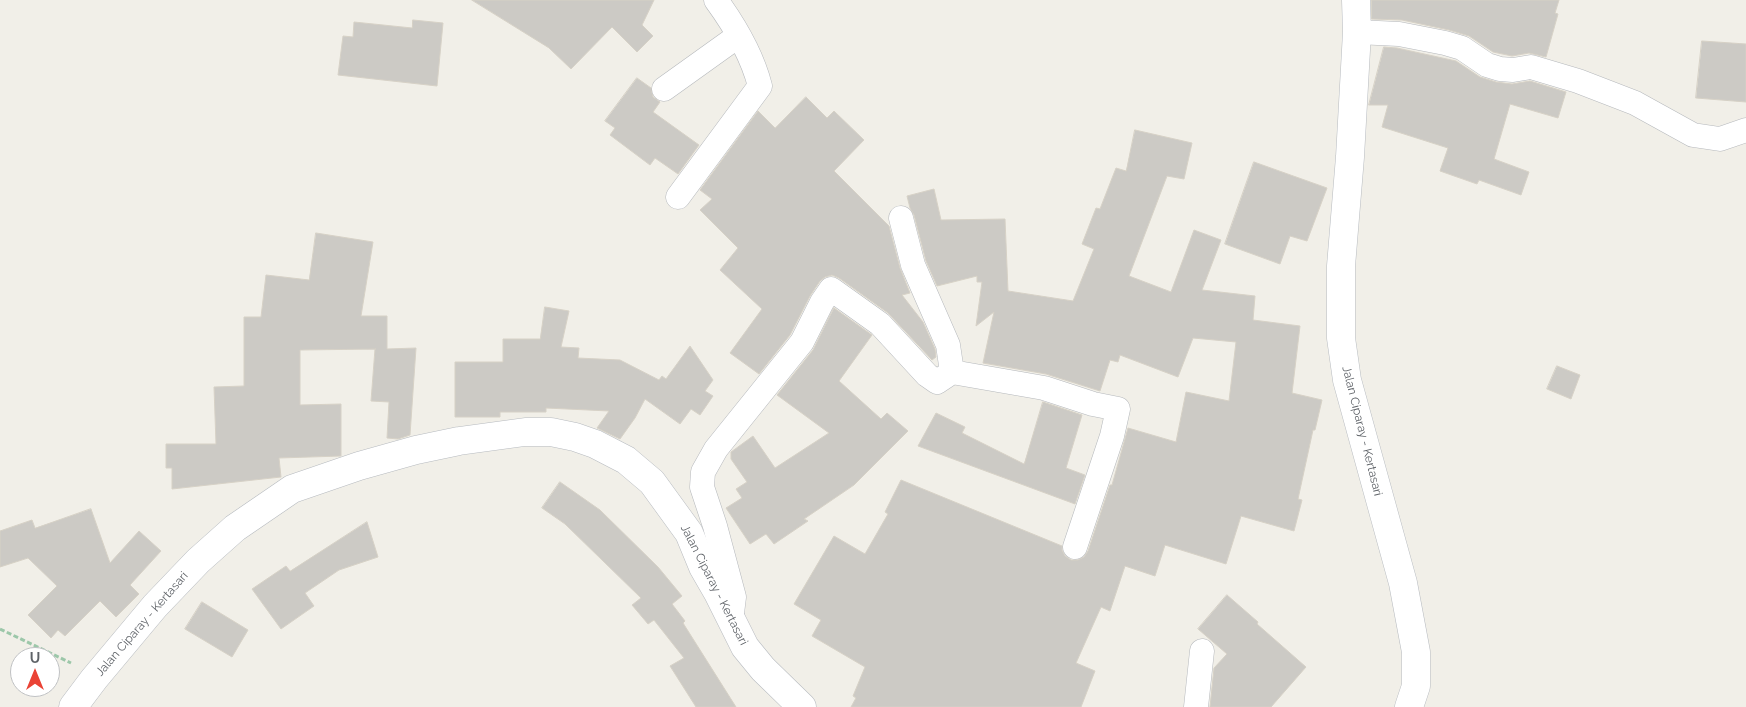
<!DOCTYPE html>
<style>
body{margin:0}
#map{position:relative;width:1746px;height:707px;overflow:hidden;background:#f1efe8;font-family:Raleway,sans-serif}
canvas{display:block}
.north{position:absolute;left:10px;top:647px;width:50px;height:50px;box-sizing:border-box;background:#fff;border:1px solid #bfc1c3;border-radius:50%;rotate:0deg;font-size:14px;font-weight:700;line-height:20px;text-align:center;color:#5f6368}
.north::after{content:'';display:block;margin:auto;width:18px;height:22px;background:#ea4335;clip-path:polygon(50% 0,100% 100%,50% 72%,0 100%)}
</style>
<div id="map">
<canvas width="1746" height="707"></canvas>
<div class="north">U</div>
</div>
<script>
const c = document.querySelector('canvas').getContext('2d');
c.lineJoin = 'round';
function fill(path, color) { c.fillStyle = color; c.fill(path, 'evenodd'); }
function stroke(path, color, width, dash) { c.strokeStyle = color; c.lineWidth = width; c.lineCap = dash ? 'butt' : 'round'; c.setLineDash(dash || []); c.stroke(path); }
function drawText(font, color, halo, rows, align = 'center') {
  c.font = font + ' Raleway,sans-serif'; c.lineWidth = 4.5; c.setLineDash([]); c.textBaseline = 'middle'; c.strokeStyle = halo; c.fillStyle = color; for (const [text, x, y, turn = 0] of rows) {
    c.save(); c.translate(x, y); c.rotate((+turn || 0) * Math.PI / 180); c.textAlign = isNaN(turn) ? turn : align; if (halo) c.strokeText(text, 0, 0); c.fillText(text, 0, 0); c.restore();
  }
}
const building = new Path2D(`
 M 472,0 L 654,0 L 642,25 L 653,36 L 637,52 L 612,27 L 571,69 L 549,48 Z
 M 1372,0 L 1559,0 L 1555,13 L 1558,14 L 1546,57 L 1529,53 L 1512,56 L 1493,52 L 1469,36 L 1449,30 L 1402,20 L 1372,19 Z
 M 413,20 L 443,23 L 437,86 L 338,75 L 343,36 L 353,37 L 354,22 L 412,28 Z
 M 1702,41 L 1746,44 L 1746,102 L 1696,98 Z
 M 1384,47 L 1397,48 L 1456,61 L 1480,77 L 1496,82 L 1512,84 L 1530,81 L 1566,92 L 1558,118 L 1510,104 L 1494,159 L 1529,172 L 1521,195 L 1479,180 L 1477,184 L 1440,171 L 1448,148 L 1382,127 L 1388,105 L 1369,105 Z
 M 637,78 L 651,88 L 653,97 L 660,102 L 653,112 L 699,145 L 678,174 L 655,158 L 650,165 L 610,135 L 615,128 L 605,121 Z
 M 806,97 L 827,118 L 834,111 L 864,140 L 834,171 L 889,226 L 900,268 L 910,293 L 902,295 L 923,322 L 935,349 L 936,357 L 932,360 L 888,313 L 839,278 L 832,275 L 825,277 L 820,281 L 810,296 L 790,335 L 759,374 L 730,353 L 762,309 L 720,270 L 738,248 L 700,210 L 712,199 L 700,190 L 758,111 L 775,128 Z
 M 1135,130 L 1192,143 L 1184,179 L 1167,176 L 1129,276 L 1171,292 L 1194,230 L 1221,240 L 1202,290 L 1255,296 L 1253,320 L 1300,326 L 1292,393 L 1322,400 L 1315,430 L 1313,430 L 1298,499 L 1302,500 L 1294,531 L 1241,516 L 1226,564 L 1165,545 L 1155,576 L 1125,566 L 1110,611 L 1101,607 L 1076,663 L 1095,671 L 1081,707 L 851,707 L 856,698 L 853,696 L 865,667 L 812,636 L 821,620 L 794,604 L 834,536 L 865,554 L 888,514 L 885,512 L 901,480 L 1062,546 L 1062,550 L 1065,556 L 1071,560 L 1078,560 L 1084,557 L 1088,551 L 1110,485 L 1112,485 L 1128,428 L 1176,442 L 1186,392 L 1229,401 L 1236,342 L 1193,338 L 1178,377 L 1120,355 L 1118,362 L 1110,360 L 1100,391 L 1046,374 L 983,363 L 994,312 L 976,326 L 982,282 L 977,282 L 977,276 L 937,286 L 926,261 L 914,215 L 910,208 L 907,196 L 934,189 L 941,220 L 1005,219 L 1008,291 L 1073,301 L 1094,249 L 1082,244 L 1096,208 L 1100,209 L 1116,168 L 1126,171 Z
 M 1254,162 L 1327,188 L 1307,241 L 1290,236 L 1280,264 L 1225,244 Z
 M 316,233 L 373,242 L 361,316 L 387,316 L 387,349 L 416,348 L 410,435 L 398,439 L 387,438 L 389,402 L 371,401 L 375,349 L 376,349 L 300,350 L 300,405 L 341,404 L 341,456 L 279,458 L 281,477 L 172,489 L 172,468 L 166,468 L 166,444 L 216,444 L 214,387 L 244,386 L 244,317 L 261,317 L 266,275 L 309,280 Z
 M 545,307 L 569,311 L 561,347 L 579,348 L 578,358 L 620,360 L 659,380 L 662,376 L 666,379 L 690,346 L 713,380 L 705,391 L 713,396 L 700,415 L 691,409 L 680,424 L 645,399 L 635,418 L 620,439 L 597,428 L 609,411 L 546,408 L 546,412 L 500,412 L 500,417 L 455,417 L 455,362 L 503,362 L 503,339 L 540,339 Z
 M 834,308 L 872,335 L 839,381 L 881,419 L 887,413 L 908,431 L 854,485 L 804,519 L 808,521 L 774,544 L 766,534 L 750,544 L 726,508 L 742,498 L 736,489 L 747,482 L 731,459 L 731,452 L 753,436 L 775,468 L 829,433 L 777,395 L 813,350 Z
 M 1557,366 L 1580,375 L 1571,399 L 1547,389 Z
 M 1043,402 L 1082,415 L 1066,468 L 1085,475 L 1075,504 L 918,446 L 936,413 L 965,427 L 962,433 L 1024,464 Z
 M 560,482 L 600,510 L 658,567 L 682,596 L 672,604 L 685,621 L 683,623 L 736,707 L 696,707 L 670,666 L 684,658 L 654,620 L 648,624 L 632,605 L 641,598 L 565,524 L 542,508 Z
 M 91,509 L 110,563 L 139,531 L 161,551 L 130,585 L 139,594 L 116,617 L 100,601 L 65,636 L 58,630 L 51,638 L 28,615 L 57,586 L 28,558 L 0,567 L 0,531 L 32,520 L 35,528 Z
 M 367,522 L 378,557 L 339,570 L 305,593 L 314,606 L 281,629 L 252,589 L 286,566 L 290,571 Z
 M 1227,595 L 1258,622 L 1257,624 L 1306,667 L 1271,707 L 1210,707 L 1214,668 L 1227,654 L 1198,629 Z
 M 202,602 L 248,630 L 232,657 L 185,629 Z`);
const path = new Path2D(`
 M 0,629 L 71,663`);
const minor = new Path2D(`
 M 1357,32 L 1399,34 L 1445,43 L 1462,48 L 1487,65 L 1500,69 L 1513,70 L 1531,67 L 1578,81 L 1635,103 L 1693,135 L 1720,139 L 1746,130
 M 664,89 L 738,36
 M 678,197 L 760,86 C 752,55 735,26 716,0
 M 952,372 L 1044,388 L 1093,404 L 1118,409 L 1112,436 L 1075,547
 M 731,621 L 734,597 L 715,526 L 702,487 L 703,472 L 716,449 L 802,342 L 822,302 L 831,289 L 880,324 L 927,375 L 937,382 L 952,372 L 948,345 L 913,265 L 901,218
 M 1196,707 L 1202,651`);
const secondary = new Path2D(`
 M 1356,0 L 1357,32 L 1350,157 L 1341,266 L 1341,338 L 1347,380 L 1403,583 L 1416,652 L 1416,686 L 1409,707
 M 73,707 L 94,679 L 155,606 L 198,561 L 235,528 L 292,489 L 359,466 L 416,450 L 459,441 L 525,432 L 551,432 L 575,437 L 595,444 L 626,460 L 652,482 L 689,533 L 703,567 L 718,593 L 745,647 L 763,669 L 802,707`);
const streetNames = [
 ["Jalan Ciparay - Kertasari",1362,431,76],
 ["Jalan Ciparay - Kertasari",714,585,63],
 ["Jalan Ciparay - Kertasari",142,624,-49]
];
fill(building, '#cccac5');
stroke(building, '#d6d1c6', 1);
stroke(minor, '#b5b8bc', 25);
stroke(secondary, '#b6babf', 29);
stroke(path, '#9cc7a9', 3, [5, 2.5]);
stroke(minor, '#fff', 24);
stroke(secondary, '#fff', 28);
drawText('12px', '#5f6368', '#fff', streetNames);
</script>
